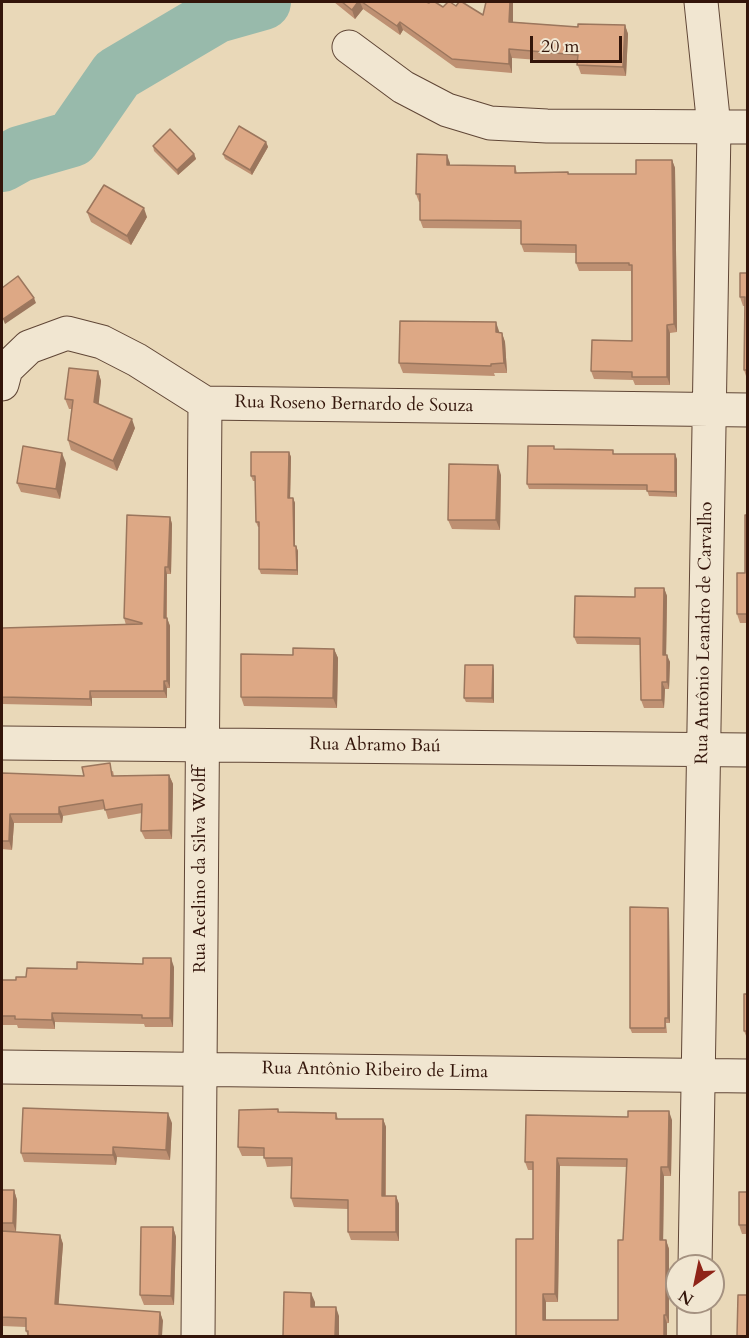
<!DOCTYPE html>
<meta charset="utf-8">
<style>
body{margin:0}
#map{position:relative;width:749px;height:1338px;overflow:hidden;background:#e9d8b8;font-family:Cardo,serif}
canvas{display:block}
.frame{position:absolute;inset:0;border:3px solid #33150a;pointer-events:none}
.north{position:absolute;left:665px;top:1254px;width:60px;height:60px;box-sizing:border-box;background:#f1e6d1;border:2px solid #a59281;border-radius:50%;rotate:213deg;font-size:16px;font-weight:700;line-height:24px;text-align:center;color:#33150a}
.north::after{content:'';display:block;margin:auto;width:21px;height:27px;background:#8f2418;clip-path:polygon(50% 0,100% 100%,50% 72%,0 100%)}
.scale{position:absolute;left:530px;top:36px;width:92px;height:27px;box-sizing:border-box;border:3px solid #33150a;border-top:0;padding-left:8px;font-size:18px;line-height:21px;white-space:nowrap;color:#33150a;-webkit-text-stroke:4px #f1e6d1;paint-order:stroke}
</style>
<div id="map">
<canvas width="749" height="1338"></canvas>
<div class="frame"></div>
<div class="north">N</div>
<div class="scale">20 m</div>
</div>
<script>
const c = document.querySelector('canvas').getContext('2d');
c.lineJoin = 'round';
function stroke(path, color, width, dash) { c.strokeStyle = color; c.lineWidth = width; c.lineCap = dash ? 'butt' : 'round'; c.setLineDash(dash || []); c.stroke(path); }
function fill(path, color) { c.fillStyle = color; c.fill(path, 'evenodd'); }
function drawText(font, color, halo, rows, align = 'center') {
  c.font = font + ' Cardo,serif'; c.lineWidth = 5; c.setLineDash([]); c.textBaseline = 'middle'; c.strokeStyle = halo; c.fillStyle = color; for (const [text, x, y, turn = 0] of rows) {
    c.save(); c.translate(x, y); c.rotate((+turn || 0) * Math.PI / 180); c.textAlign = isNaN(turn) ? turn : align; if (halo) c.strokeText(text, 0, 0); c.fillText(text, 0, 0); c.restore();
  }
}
const river = new Path2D(`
 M 2,164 L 20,154 L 72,139 L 117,74 L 217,15 L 263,2`);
const minor = new Path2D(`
 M 349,47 L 403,87 L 447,110 L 490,123 L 547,126 L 748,127
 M 2,384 L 6,369 L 29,347 L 67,333 L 102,342 L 137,360 L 205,403 L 748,410
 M 3,743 L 748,750
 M 2,1067 L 748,1076
 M 695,1266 L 714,127 L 701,2
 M 198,1336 L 205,403
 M 694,1336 L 694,1302`);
const wall = new Path2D(`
 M 334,2 L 426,2 L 429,3 L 443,7 L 456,6 L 483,15 L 486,2 L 513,2 L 513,22 L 578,27 L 625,25 L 628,34 L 626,76 L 581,74 L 577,63 L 512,58 L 512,73 L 456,68 L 403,30 L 400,35 L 363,9 L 355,19 Z
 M 266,142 L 268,147 L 252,175 L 225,159 L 223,154 Z
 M 153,146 L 194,154 L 196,159 L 178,175 L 154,151 Z
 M 672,160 L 675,168 L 677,332 L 670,333 L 670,385 L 635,385 L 633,380 L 594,379 L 591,371 L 632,341 L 631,271 L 579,271 L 576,263 L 576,253 L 524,252 L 521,244 L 521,229 L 423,228 L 420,220 L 420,202 L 419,202 L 416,194 L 450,163 L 450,165 L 515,166 L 517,173 L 568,172 L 569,174 L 636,174 Z
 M 87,212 L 147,217 L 131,245 L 91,222 Z
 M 747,273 L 747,379 L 744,370 L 745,306 L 743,306 L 740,297 Z
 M 499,331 L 499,333 L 502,333 L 505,342 L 507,373 L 494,373 L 495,376 L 403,373 L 399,363 Z
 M 98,371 L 101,381 L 98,404 L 135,428 L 117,471 L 71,450 L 68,440 L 72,409 L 69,409 L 65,399 Z
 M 555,449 L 677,459 L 677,497 L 649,496 L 647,490 L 529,489 L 527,484 Z
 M 289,452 L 291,457 L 290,498 L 293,498 L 295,503 L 295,546 L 296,546 L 298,551 L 298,575 L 261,574 L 259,569 L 259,527 L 258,527 L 256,522 L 255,481 L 253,481 L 251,476 Z
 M 66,463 L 60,499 L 21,492 L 17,483 Z
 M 501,475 L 500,530 L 452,529 L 448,520 Z
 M 747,515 L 747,623 L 740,623 L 737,614 L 745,573 Z
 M 170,517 L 172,524 L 171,574 L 167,574 L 167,618 L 170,626 L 170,688 L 167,688 L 167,698 L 92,698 L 92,706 L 2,704 L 2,659 L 126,625 L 124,618 Z
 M 664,588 L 667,596 L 666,655 L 670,662 L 669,689 L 665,689 L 664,708 L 644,708 L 641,700 L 640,645 L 577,644 L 574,637 L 635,597 Z
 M 334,649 L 338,658 L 337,708 L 244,706 L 241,697 L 293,655 Z
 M 494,670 L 494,703 L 466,702 L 464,698 Z
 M 113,771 L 114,776 L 169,775 L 173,784 L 172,839 L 145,839 L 141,831 L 142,813 L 108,819 L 105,809 L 63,816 L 62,823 L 14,823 L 12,850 L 2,849 L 2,773 L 84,776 Z
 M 668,908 L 669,913 L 670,1023 L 666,1023 L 667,1033 L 632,1033 L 630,1028 Z
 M 174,967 L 173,1027 L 145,1027 L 144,1024 L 55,1022 L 55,1029 L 18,1028 L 17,1025 L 2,1025 L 2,980 L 16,980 L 26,977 L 77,969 Z
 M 747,994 L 747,1038 L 744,1031 Z
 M 278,1109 L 279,1112 L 336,1113 L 338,1119 L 383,1119 L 386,1127 L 386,1196 L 396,1196 L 399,1204 L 399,1241 L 351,1240 L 348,1232 L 348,1209 L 294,1207 L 291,1198 L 292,1166 L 267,1167 L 264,1156 L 242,1156 L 238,1147 Z
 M 672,1120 L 671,1176 L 664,1176 L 663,1240 L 666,1240 L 669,1249 L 669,1323 L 516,1336 L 533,1239 L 533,1170 L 528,1170 L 525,1162 ZM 560,1166 L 627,1167 L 623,1240 L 618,1320 L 546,1320 L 546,1302 L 558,1302 Z
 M 172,1123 L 170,1160 L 117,1157 L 116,1165 L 24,1162 L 21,1153 Z
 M 2,1190 L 14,1190 L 17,1200 L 16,1232 L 60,1235 L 63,1244 L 58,1305 L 160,1312 L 163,1321 L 28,1336 L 26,1331 L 26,1327 L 2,1326 Z
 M 747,1192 L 747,1234 L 742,1234 L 739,1225 Z
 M 173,1227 L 176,1237 L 174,1305 L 144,1305 L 140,1295 Z`);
const shadedWall = new Path2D(`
 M 358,2 L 360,2 L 363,9 L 355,19 L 352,10 Z
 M 510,2 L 513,2 L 513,31 L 509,22 Z
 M 400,22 L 403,30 L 400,35 L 397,26 Z
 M 625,25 L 628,34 L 626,76 L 623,67 Z
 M 509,49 L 512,58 L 512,73 L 509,64 Z
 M 266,142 L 268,147 L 252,175 L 250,170 Z
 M 194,154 L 196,159 L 178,175 L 177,170 Z
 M 447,155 L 450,163 L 450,173 L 447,165 Z
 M 672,160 L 675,168 L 677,332 L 674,324 Z
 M 144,208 L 147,217 L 131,245 L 127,236 Z
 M 34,298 L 36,303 L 5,324 L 3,319 Z
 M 496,322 L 499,331 L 499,342 L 496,332 Z
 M 667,325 L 670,333 L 670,385 L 667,377 Z
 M 502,333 L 505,342 L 507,373 L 504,363 Z
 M 98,371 L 101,381 L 98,411 L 94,402 Z
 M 132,419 L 135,428 L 117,471 L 113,461 Z
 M 289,452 L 291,457 L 290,503 L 288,498 Z
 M 62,453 L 66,463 L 60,499 L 56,489 Z
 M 675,454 L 677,459 L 677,497 L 675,492 Z
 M 498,465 L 501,475 L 500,530 L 496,520 Z
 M 293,498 L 295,503 L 295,550 L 294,546 Z
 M 170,517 L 172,524 L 171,574 L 168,567 Z
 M 296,546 L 298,551 L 298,575 L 297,570 Z
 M 165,567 L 167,574 L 166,626 L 164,618 Z
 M 664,588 L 667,596 L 666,662 L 663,655 Z
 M 167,618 L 170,626 L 170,688 L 167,681 Z
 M 334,649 L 338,658 L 337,708 L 333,698 Z
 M 667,655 L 670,662 L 669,689 L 667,682 Z
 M 493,665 L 494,670 L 494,703 L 492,698 Z
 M 164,681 L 167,688 L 167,698 L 164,691 Z
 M 662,682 L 665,689 L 664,708 L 662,700 Z
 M 90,691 L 92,698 L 92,706 L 90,699 Z
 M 169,775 L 173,784 L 172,839 L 169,830 Z
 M 59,807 L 63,816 L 62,823 L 59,814 Z
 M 10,814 L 14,823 L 12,850 L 9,841 Z
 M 668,908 L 669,913 L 670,1023 L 668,1018 Z
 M 171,958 L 174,967 L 173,1027 L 170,1018 Z
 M 52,1013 L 55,1022 L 55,1029 L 52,1020 Z
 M 669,1111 L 672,1120 L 671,1176 L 668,1167 Z
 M 168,1113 L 172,1123 L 170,1160 L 166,1150 Z
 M 383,1119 L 386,1127 L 385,1204 L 382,1196 Z
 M 113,1147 L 117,1157 L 116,1165 L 113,1155 Z
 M 557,1158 L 560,1166 L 558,1302 L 555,1294 Z
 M 661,1167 L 664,1176 L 663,1249 L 660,1240 Z
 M 14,1190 L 17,1200 L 16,1232 L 13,1223 Z
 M 396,1196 L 399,1204 L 399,1241 L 396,1232 Z
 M 173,1227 L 176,1237 L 174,1305 L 171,1296 Z
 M 60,1235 L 63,1244 L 58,1313 L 55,1304 Z
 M 666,1240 L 669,1249 L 669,1323 L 666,1315 Z
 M 311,1293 L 315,1302 L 315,1316 L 311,1307 Z
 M 543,1294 L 546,1302 L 546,1328 L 543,1320 Z
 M 336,1307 L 339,1316 L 339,1336 L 335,1336 Z
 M 160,1312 L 163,1321 L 162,1336 L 159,1336 Z
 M 664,1315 L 667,1323 L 667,1336 L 664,1336 Z`);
const building = new Path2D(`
 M 342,2 L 358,2 L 352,10 Z
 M 362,2 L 426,2 L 429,3 L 430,2 L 435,2 L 443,7 L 448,2 L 450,2 L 456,6 L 459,2 L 462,2 L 483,15 L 486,2 L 510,2 L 509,22 L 578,27 L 578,24 L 625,25 L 623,67 L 577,65 L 578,55 L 509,49 L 509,64 L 452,59 L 400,22 L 397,26 Z
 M 239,126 L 266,142 L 250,170 L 223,154 Z
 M 170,129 L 194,154 L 177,170 L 153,146 Z
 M 417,154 L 447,155 L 447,165 L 515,166 L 515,173 L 568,172 L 568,174 L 636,174 L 636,160 L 672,160 L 674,324 L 667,325 L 667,377 L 632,377 L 632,372 L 591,371 L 592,340 L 632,341 L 632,265 L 629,265 L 629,263 L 576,263 L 576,245 L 521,244 L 521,221 L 420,220 L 420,194 L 416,194 Z
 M 104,185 L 144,208 L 127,236 L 87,212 Z
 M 740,273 L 747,273 L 747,370 L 744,370 L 745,297 L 740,297 Z
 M 18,276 L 34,298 L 3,319 L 2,317 L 2,288 Z
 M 400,321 L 496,322 L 496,332 L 502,333 L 504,363 L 491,364 L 491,366 L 399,363 Z
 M 69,368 L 98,371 L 94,402 L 132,419 L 113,461 L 68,440 L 73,400 L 65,399 Z
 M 23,446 L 62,453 L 56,489 L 17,483 Z
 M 528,446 L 554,446 L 554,449 L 613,450 L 613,454 L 675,454 L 675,492 L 647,491 L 647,485 L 527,484 Z
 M 251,452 L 289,452 L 288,498 L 293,498 L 294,546 L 296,546 L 297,570 L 259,569 L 259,522 L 256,522 L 255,476 L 251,476 Z
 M 449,464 L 498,465 L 496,520 L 448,520 Z
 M 127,515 L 170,517 L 168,567 L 165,567 L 164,618 L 167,618 L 167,681 L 164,681 L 164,691 L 90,691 L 90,699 L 2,697 L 2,628 L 142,624 L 142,623 L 124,618 Z
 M 745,515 L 747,515 L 747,614 L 737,614 L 737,573 L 745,573 Z
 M 635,588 L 664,588 L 663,655 L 667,655 L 667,682 L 662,682 L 662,700 L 641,700 L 640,638 L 574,637 L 575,596 L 635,597 Z
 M 293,648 L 334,649 L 333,698 L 241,697 L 241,654 L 293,655 Z
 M 465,665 L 493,665 L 492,698 L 464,698 Z
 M 110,763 L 112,776 L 169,775 L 169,830 L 141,831 L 142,804 L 105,810 L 103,800 L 59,807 L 59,814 L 10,814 L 9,841 L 2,841 L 2,773 L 84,776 L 82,767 Z
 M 630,907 L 668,908 L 668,1018 L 665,1018 L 665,1028 L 630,1028 Z
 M 143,958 L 171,958 L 170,1018 L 142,1018 L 142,1015 L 52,1013 L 52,1020 L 15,1019 L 15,1016 L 2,1016 L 2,980 L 16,980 L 16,977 L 26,977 L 27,968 L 77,969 L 77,962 L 143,964 Z
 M 744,994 L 747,994 L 747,1031 L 744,1031 Z
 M 23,1108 L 168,1113 L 166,1150 L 113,1147 L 113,1155 L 21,1153 Z
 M 278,1109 L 278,1112 L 336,1113 L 336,1119 L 383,1119 L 382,1196 L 396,1196 L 396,1232 L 348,1232 L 348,1200 L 291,1198 L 292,1158 L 264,1158 L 264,1148 L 238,1147 L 239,1110 Z
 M 628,1111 L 669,1111 L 668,1167 L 661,1167 L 660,1240 L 666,1240 L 666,1315 L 664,1315 L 664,1336 L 516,1336 L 516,1239 L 533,1239 L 533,1162 L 525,1162 L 526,1115 L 628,1117 ZM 557,1158 L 627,1159 L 623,1240 L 618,1240 L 618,1320 L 543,1320 L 543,1294 L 555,1294 Z
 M 2,1190 L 14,1190 L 13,1223 L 2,1223 Z
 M 739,1192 L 747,1192 L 747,1225 L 739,1225 Z
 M 141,1227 L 173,1227 L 171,1296 L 140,1295 Z
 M 2,1231 L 60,1235 L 55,1304 L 160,1312 L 159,1336 L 28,1336 L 28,1331 L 26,1331 L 26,1318 L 2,1317 Z
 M 284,1292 L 311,1293 L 311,1307 L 336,1307 L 335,1336 L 283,1336 Z
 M 738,1295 L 747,1295 L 747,1336 L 737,1336 Z`);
const streetNames = [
 ["Rua Roseno Bernardo de Souza",354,405,1],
 ["Rua Antônio Leandro de Carvalho",705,633,-89],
 ["Rua Abramo Baú",375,746,1],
 ["Rua Acelino da Silva Wolff",201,870,-90],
 ["Rua Antônio Ribeiro de Lima",375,1071,1]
];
stroke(river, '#98baab', 56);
stroke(minor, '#604636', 35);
stroke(minor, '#f1e6d1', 33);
fill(wall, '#be9072');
fill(shadedWall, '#9b765d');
fill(building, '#dda885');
stroke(building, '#9b765d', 1.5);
drawText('18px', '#33150a', '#f1e6d1', streetNames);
</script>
